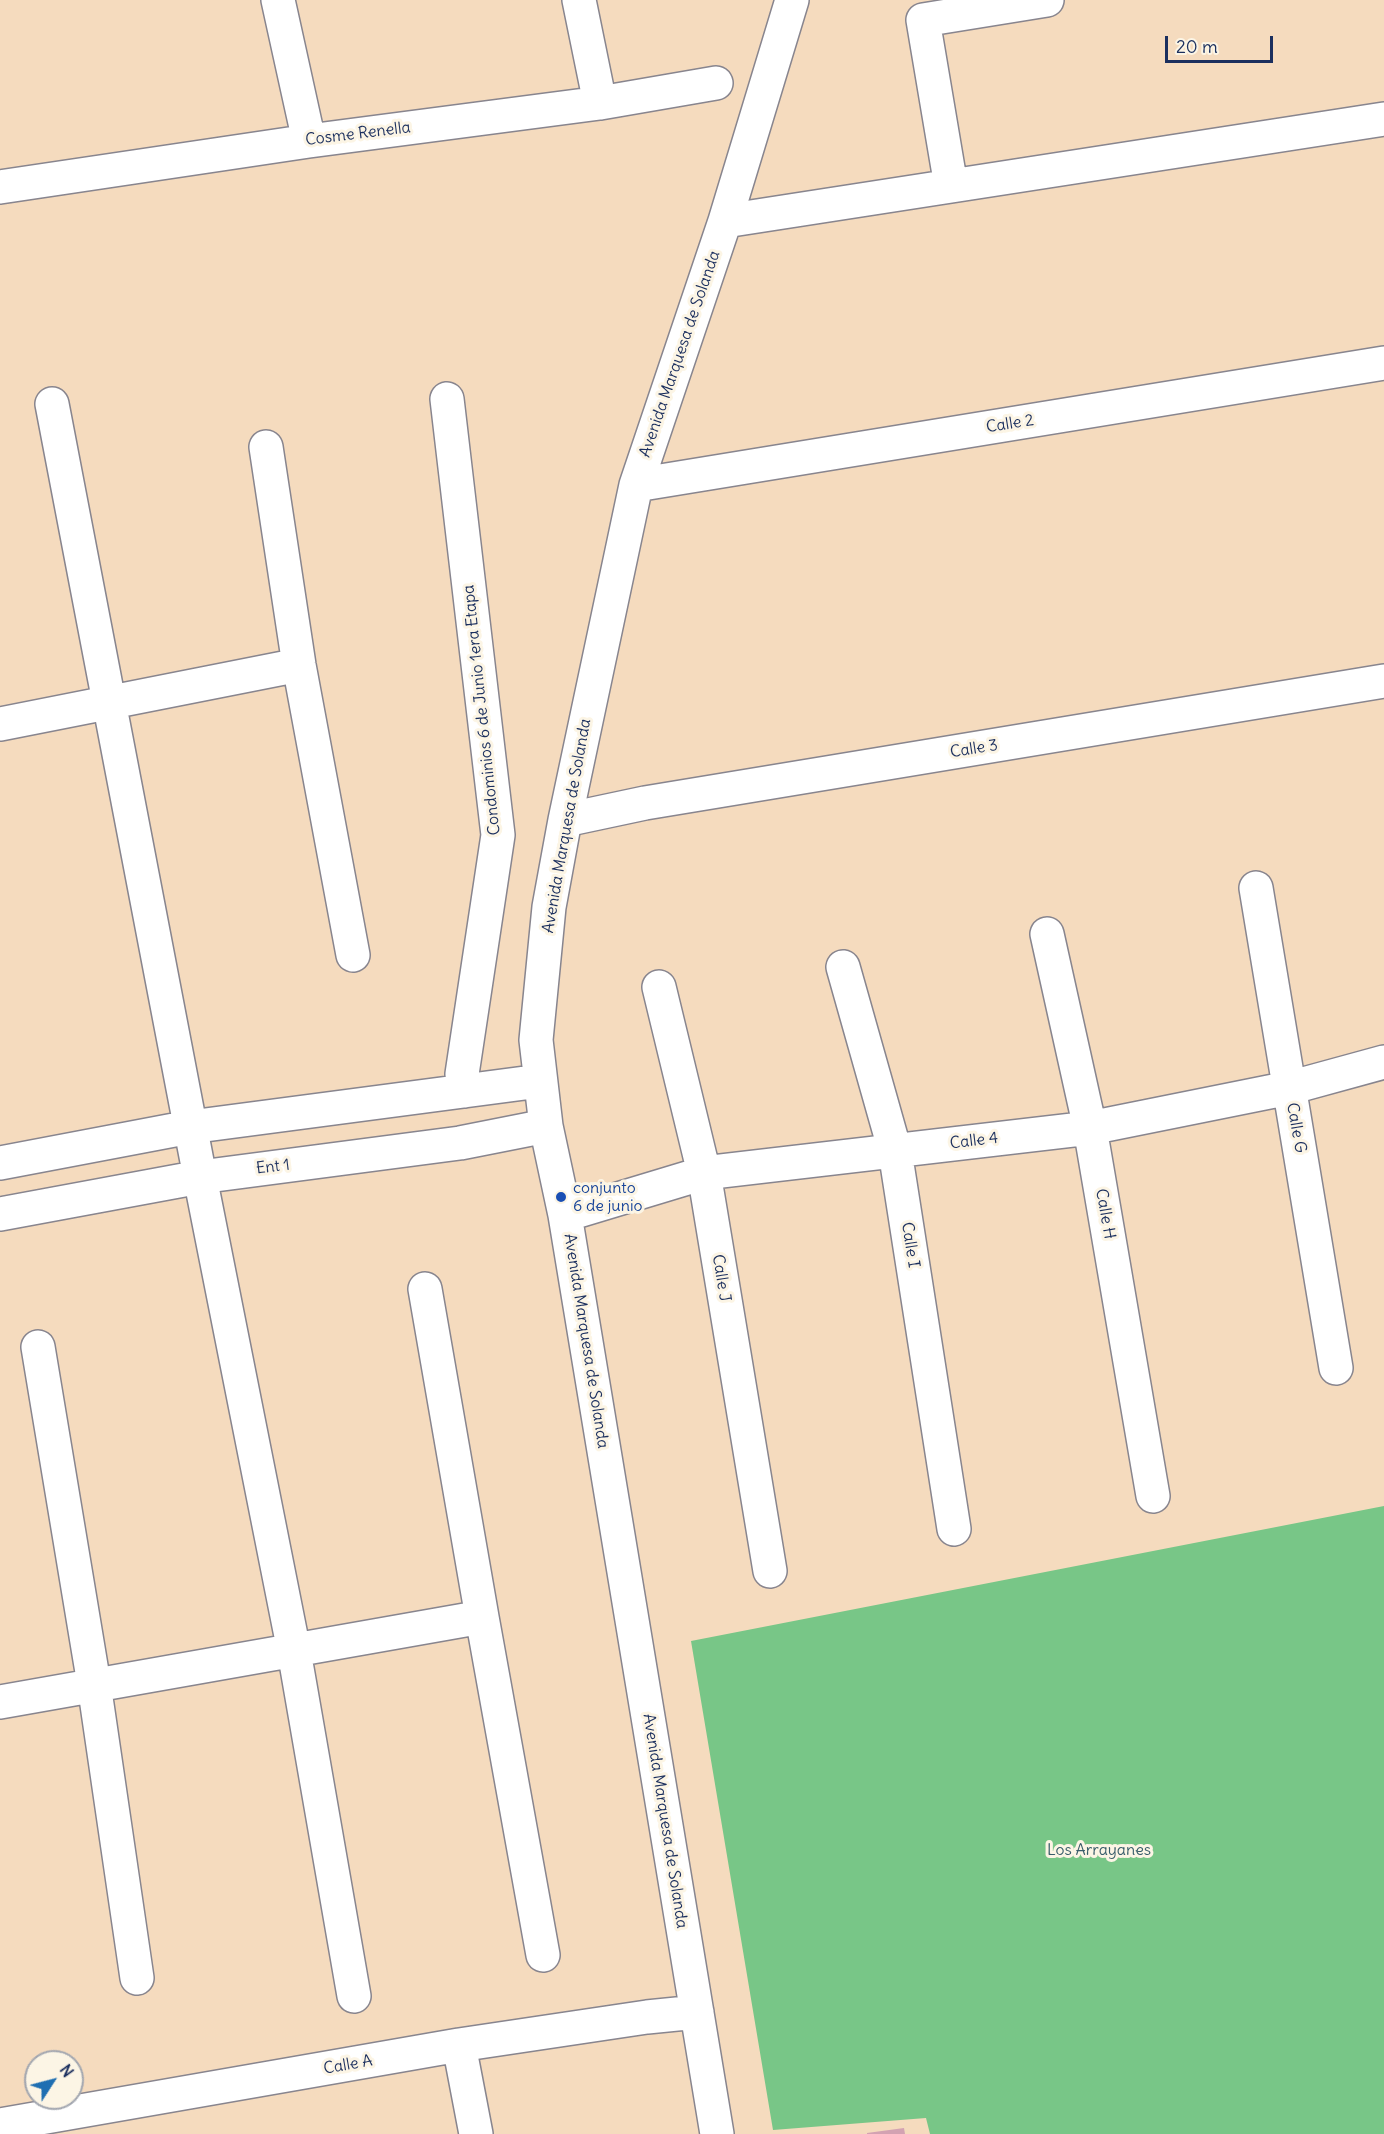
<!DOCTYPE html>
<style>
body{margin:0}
#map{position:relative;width:1384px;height:2134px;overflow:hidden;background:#f5dbbe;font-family:Delius,sans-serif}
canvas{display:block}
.north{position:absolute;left:24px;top:2050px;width:60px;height:60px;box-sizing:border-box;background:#fcf5e5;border:2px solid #a2a6af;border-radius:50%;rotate:54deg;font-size:16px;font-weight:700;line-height:24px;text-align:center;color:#1b2f5e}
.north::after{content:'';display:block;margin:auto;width:21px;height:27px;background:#1f6fb2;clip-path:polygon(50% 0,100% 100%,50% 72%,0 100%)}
.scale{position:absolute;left:1165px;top:36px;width:108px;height:27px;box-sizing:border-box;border:3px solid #1b2f5e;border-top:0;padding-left:8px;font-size:18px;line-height:21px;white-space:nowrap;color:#1b2f5e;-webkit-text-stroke:4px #fcf5e5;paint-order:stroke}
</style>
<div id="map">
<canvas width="1384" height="2134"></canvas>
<div class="north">N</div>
<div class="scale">20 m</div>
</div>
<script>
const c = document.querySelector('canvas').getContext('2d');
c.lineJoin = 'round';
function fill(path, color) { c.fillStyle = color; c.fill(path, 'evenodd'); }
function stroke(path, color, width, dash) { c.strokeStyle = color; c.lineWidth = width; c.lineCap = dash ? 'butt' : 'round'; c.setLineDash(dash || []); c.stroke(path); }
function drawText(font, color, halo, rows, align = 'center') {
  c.font = font + ' Delius,sans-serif'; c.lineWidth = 6; c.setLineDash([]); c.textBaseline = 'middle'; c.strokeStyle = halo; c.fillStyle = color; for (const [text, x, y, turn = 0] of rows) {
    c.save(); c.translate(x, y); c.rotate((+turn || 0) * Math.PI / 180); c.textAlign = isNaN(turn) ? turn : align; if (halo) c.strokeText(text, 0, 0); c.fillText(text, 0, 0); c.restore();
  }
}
const green = new Path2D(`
 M 1384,1506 L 1384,2134 L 930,2134 L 926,2118 L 773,2130 L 691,1641 Z`);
const building = new Path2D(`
 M 904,2128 L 905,2134 L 867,2134 L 867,2133 Z`);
const minor = new Path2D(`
 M 278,0 L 309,141
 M 579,0 L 600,103
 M 951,186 L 923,20 L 1047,0
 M 0,187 L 309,141 L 600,103 L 716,83
 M 725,221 L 1384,119
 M 447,399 L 498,835 L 462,1074 L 464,1091
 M 52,404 L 200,1177 L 294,1651 L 354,1996
 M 266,447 L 299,665 L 353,955
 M 636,485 L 1384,363
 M 0,724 L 299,665
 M 565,820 L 645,803 L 1384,681
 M 1256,888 L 1336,1368
 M 1047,934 L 1090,1128 L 1153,1496
 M 843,967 L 895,1151 L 954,1529
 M 659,987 L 704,1173 L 770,1571
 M 0,1163 L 190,1127 L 540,1081
 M 0,1214 L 200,1177 L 460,1143 L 546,1126
 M 565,1215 L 704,1173 L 1090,1128 L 1289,1088 L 1384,1062
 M 425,1289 L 482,1617 L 543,1955
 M 38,1347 L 94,1684 L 137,1978
 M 0,1702 L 482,1617
 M 459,2045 L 476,2134
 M 0,2125 L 459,2045 L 647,2017 L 697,2012
 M 717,2134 L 565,1215 L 546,1126 L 536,1040 L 549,907 L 565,820 L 636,485 L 725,221 L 792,0`);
const markers = [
 [561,1197,6,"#1a4fb4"]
];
const streetNames = [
 ["Cosme Renella",358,134,-7],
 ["Avenida Marquesa de Solanda",680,354,-71],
 ["Calle 2",1010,424,-9],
 ["Condominios 6 de Junio 1era Etapa",482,710,-96],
 ["Calle 3",974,749,-9],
 ["Avenida Marquesa de Solanda",567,826,-80],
 ["Calle G",1296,1128,80],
 ["Calle 4",974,1141,-7],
 ["Ent 1",273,1167,-7],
 ["Calle H",1105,1214,80],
 ["Calle I",910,1245,81],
 ["Calle J",721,1278,81],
 ["Avenida Marquesa de Solanda",586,1341,81],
 ["Avenida Marquesa de Solanda",665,1821,81],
 ["Calle A",348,2065,-10]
];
const transitNames = [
 ["conjunto",573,1188],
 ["6 de junio",573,1206]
];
const parkNames = [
 ["Los Arrayanes",1099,1850]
];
fill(green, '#78c687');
fill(building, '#d3a2b2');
stroke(minor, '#88858e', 36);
stroke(minor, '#fff', 33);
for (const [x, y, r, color] of markers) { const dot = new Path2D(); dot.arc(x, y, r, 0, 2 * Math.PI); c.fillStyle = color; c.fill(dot); stroke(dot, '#fcf5e5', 2); }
drawText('16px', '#1b2f5e', '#fcf5e5', streetNames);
drawText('16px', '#164399', '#fcf5e5', transitNames, 'left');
drawText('16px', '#375c6a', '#fcf5e5', parkNames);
</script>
